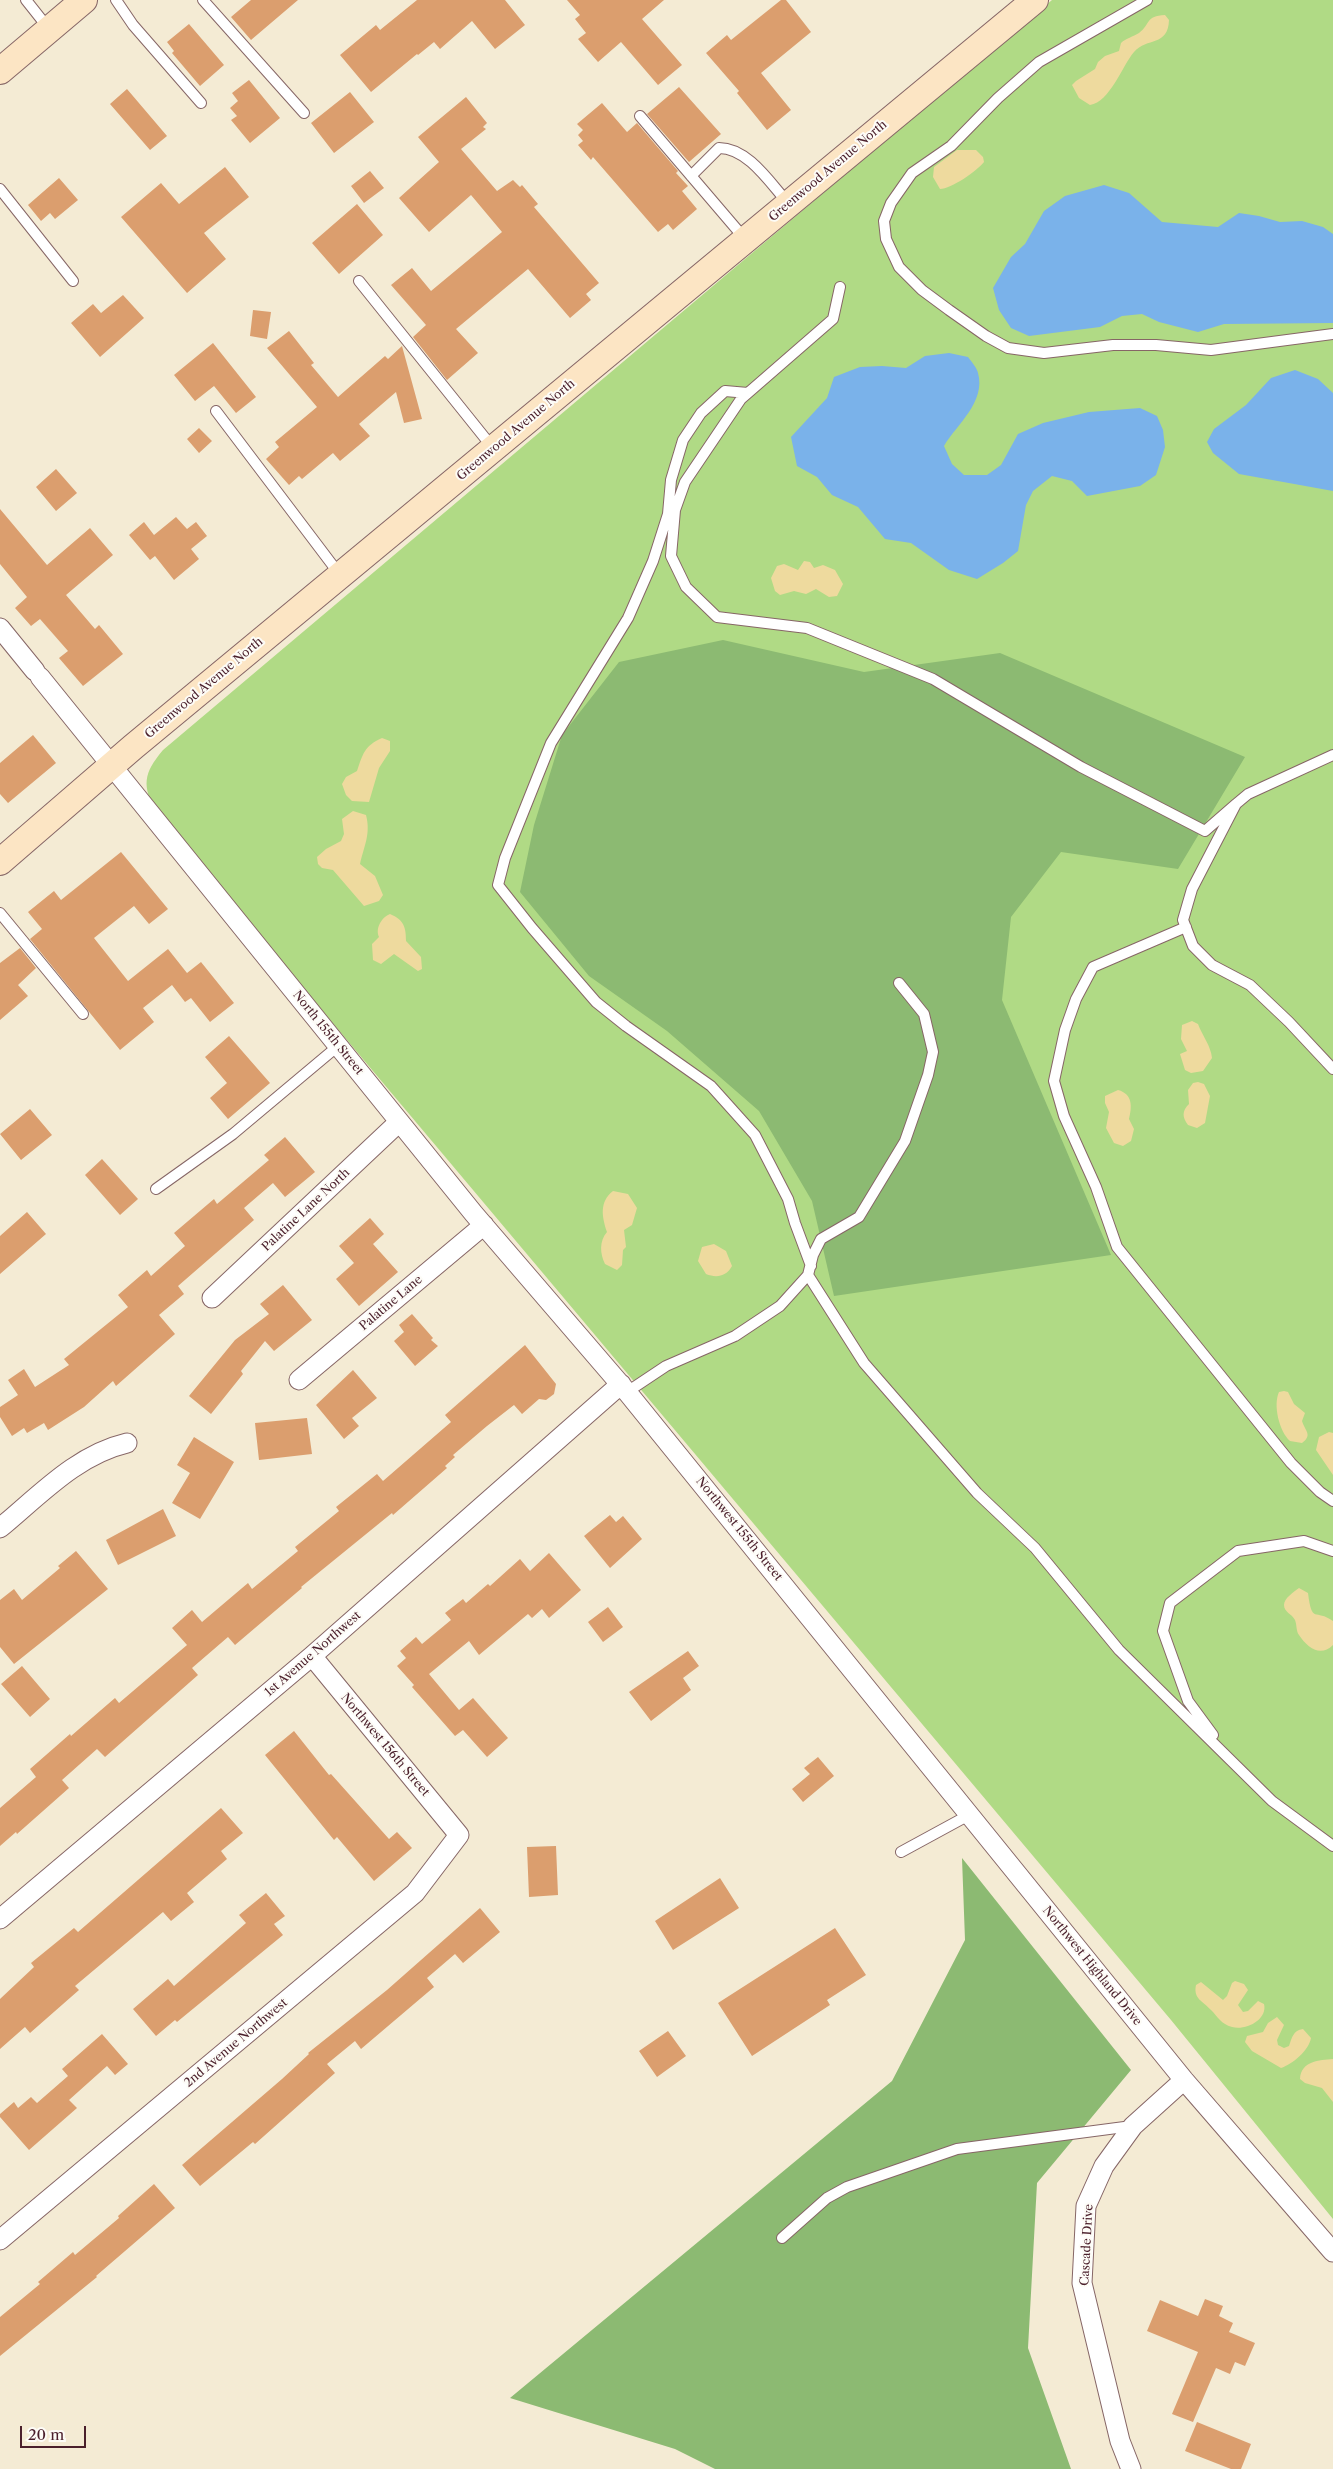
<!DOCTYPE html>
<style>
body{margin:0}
#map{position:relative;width:1333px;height:2469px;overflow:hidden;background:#f4ebd4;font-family:"Libre Caslon Text",serif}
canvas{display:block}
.scale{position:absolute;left:20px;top:2426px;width:66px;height:22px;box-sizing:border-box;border:2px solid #4a1f2b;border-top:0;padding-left:6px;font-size:15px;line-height:18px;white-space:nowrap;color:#4a1f2b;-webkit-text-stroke:4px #fdfcf7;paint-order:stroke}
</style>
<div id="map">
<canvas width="1333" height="2469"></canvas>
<div class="scale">20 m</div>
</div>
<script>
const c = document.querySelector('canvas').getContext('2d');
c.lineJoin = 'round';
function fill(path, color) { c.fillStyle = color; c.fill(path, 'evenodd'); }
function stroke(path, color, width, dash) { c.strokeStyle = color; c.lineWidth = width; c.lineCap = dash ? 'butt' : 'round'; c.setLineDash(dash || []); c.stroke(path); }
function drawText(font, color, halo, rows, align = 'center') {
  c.font = font + ' "Libre Caslon Text",serif'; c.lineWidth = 4; c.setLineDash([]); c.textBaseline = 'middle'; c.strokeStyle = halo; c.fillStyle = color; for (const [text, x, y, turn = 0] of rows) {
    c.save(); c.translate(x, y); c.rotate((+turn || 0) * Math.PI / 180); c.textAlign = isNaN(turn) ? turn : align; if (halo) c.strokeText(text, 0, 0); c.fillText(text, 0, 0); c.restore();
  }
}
const green = new Path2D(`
 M 1052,0 L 1333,0 L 1333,2219 L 1171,2020 L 156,813 C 142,785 143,774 163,750 Z`);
const forest = new Path2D(`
 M 723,640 L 864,672 L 1000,653 L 1245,757 L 1178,869 L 1061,852 L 1011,917 L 1002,1000 L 1111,1255 L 834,1296 L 812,1201 L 759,1111 L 667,1031 L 589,976 L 520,892 L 534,825 L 562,735 L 619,662 Z
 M 962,1858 L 1131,2070 L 1037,2183 L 1028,2348 L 1071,2469 L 715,2469 L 675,2449 L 510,2398 L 892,2081 L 965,1940 Z`);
const sand = new Path2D(`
 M 1165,15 L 1169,20 C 1168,47 1147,37 1134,52 C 1122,66 1110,102 1090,105 L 1079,98 L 1072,85 L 1076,81 L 1095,69 L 1098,62 L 1105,56 L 1119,51 L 1121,43 C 1126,38 1133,37 1139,33 C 1151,24 1145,16 1165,15 Z
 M 957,150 L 976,150 L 983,157 L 984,162 C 977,171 951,189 940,189 L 933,177 L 934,167 Z
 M 804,561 L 810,562 L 814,568 L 823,565 L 835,570 L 843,584 L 837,596 L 829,597 L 816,589 L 806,594 L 794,591 L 780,595 L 775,591 L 771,578 L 777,566 L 784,564 L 798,570 Z
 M 382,738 L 390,741 L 390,751 L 379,768 L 369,802 L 352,801 L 346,795 L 342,784 L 346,777 L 357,771 C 363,754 364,746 382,738 Z
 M 353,811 L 366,815 C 371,834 364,846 360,864 L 375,876 L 383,895 L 379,901 L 364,906 L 333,870 L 322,868 L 318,864 L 317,857 L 326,849 L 341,841 L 344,834 L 342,819 Z
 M 390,914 C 404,920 406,927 406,941 L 421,957 L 422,969 L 418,971 L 394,954 L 381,964 L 373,960 L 372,944 L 379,937 C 375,928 382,917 390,914 Z
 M 1192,1021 L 1198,1024 C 1202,1035 1211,1046 1212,1058 L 1203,1071 L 1191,1073 L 1185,1070 L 1180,1054 L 1187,1051 L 1181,1039 L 1182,1025 Z
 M 1198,1082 L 1204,1084 L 1210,1096 L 1205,1123 L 1197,1128 L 1188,1125 C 1182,1117 1182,1111 1189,1104 L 1188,1090 L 1193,1083 Z
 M 1118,1090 C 1133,1094 1132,1107 1129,1119 L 1134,1129 L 1131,1141 L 1123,1146 L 1114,1143 L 1106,1128 L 1109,1112 L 1105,1103 L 1105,1096 Z
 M 613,1191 L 628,1194 L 637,1208 L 632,1225 L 624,1230 L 626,1247 L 623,1250 L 622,1265 L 617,1270 L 605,1264 C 600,1254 599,1241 607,1232 C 602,1217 599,1202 613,1191 Z
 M 714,1244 L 726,1251 L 732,1266 C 726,1277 716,1278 706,1274 L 698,1261 L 702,1247 Z
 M 1284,1391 L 1288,1392 L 1294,1404 L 1305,1413 L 1302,1421 C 1305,1431 1313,1435 1302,1443 L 1290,1441 C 1279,1431 1273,1405 1279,1392 Z
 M 1329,1432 L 1333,1433 L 1333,1475 L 1316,1450 L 1319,1437 Z
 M 1299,1588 L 1308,1593 C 1312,1625 1315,1608 1333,1621 L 1333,1645 C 1320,1658 1307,1647 1299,1635 C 1296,1631 1297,1625 1295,1620 C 1292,1614 1284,1612 1284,1605 C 1284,1598 1294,1592 1299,1588 Z
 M 1235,1981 L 1244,1984 L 1248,1990 L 1238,2005 L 1243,2012 L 1248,2011 L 1258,2001 L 1264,2004 C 1268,2020 1245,2031 1232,2027 C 1221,2024 1218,2017 1211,2010 C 1203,2001 1193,1999 1196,1985 L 1201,1982 L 1223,2000 L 1227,1996 L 1232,1983 Z
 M 1277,2017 L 1284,2025 L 1277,2040 L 1278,2045 L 1284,2048 L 1289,2046 C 1292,2038 1293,2030 1303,2029 L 1311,2038 C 1309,2050 1293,2064 1281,2068 L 1252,2051 L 1245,2042 L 1247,2036 L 1263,2032 L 1268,2023 Z
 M 1333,2059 L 1333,2102 L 1322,2088 L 1305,2083 L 1300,2079 C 1301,2061 1319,2060 1333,2059 Z`);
const water = new Path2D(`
 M 1104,185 L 1129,193 L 1162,222 L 1218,227 L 1239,213 L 1259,216 L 1280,222 L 1302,221 L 1323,227 L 1333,234 L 1333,323 L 1224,324 L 1198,332 L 1159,322 L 1142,314 L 1122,316 L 1100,327 L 1029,336 L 1011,328 L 999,310 L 993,288 L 1011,257 L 1025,244 L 1044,211 L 1065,196 Z
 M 949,353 L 968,357 C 971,361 977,368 978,373 C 986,402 957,424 944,446 L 952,464 L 964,475 L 987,475 L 1001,465 L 1018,434 L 1043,423 L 1089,412 L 1140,408 L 1157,416 L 1163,430 L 1165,447 L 1156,475 L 1140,486 L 1087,496 L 1072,481 L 1052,476 L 1033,491 L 1026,505 L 1018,551 L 1003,563 L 977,579 L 949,570 L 911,543 L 885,539 L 858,507 L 832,495 L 817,477 L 797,466 L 791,437 L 827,398 L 834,377 L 860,367 L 882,366 L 906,368 L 925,356 Z
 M 1295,370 L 1318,379 L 1333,393 L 1333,491 L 1239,474 L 1213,453 L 1207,442 L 1214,429 L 1246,405 L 1271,378 Z`);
const building = new Path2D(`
 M 251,0 L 298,0 L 251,40 L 231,17 Z
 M 417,0 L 505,0 L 525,25 L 495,49 L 472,21 L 440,49 L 434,42 L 418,55 L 417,54 L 371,92 L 340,55 L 376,25 L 380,30 Z
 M 567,0 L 664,0 L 642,19 L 682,65 L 658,85 L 621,42 L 598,62 L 578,39 L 586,33 L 575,19 L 580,15 Z
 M 781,0 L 786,0 L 811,32 L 761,73 L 791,110 L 767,130 L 737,93 L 739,91 L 706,53 L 727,35 L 731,40 Z
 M 189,24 L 224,65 L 200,86 L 172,53 L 174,51 L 167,42 Z
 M 249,80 L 280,118 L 250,143 L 231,120 L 237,116 L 230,108 L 238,101 L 232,93 Z
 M 679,87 L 721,134 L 689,162 L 647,114 Z
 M 127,89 L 167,136 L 150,150 L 110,104 Z
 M 350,92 L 374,122 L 334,153 L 311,123 Z
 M 466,97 L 487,123 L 483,127 L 486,129 L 461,149 L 497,191 L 513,180 L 520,187 L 522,185 L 538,204 L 534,207 L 599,283 L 586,294 L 591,300 L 570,318 L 528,269 L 456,329 L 478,353 L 447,380 L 413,337 L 426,325 L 391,285 L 412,268 L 431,291 L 502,232 L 471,195 L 429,232 L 399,198 L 439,162 L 418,137 Z
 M 602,103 L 627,132 L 637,123 L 678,171 L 676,173 L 688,186 L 682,191 L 697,209 L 673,230 L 668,224 L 658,232 L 593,157 L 591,160 L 578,145 L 583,141 L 578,135 L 583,130 L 577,124 Z
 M 225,167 L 249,197 L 204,233 L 226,259 L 187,293 L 121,217 L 161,183 L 179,204 Z
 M 370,171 L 384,188 L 364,203 L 351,186 Z
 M 59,178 L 78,200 L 55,219 L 50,213 L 41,221 L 28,205 Z
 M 357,204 L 383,235 L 339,274 L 312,243 Z
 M 123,295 L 144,318 L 100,357 L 71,323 L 93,304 L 101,313 Z
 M 253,310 L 271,312 L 267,339 L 250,336 Z
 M 289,331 L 314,363 L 311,365 L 338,397 L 385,356 L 388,359 L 402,346 L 422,419 L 404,423 L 396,392 L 359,424 L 370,436 L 340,461 L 333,453 L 302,479 L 299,476 L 289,485 L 266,459 L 279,447 L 275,442 L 317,407 L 267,348 Z
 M 213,343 L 256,397 L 236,413 L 214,386 L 195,401 L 174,375 Z
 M 199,428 L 212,441 L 199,453 L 187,439 Z
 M 56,469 L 77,493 L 56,511 L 36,487 Z
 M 0,509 L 47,565 L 90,528 L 113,555 L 66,595 L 95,629 L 99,625 L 123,654 L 83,686 L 59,658 L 68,651 L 40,619 L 31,626 L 15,608 L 27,597 L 0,564 Z
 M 176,517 L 187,529 L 196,522 L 207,536 L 191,549 L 199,559 L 174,580 L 155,556 L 150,560 L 129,535 L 144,522 L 154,535 Z
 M 33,735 L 56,763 L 8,803 L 0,794 L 0,763 Z
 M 121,852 L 168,909 L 149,924 L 134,906 L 94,938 L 128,981 L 168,949 L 187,973 L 201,962 L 234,1003 L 210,1022 L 191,998 L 185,1002 L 172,985 L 143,1008 L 154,1022 L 120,1050 L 30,939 L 42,929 L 28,912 L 54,891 L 61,900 Z
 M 20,948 L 36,968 L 18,985 L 28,996 L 0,1020 L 0,963 Z
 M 229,1036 L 270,1083 L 228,1119 L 210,1098 L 227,1083 L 205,1057 Z
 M 30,1109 L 52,1135 L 21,1160 L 0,1134 Z
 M 285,1137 L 315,1172 L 285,1197 L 273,1183 L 244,1208 L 254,1220 L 178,1286 L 184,1294 L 159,1315 L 175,1334 L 116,1386 L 113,1381 L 84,1407 L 48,1430 L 44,1423 L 27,1433 L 24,1428 L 12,1436 L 0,1417 L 0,1407 L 18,1395 L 8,1380 L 24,1369 L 35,1387 L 69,1365 L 64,1359 L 128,1307 L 118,1295 L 147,1270 L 151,1276 L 185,1246 L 174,1233 L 214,1199 L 217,1204 L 269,1160 L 264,1155 Z
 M 102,1159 L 138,1199 L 120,1215 L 85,1175 Z
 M 27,1212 L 46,1234 L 0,1274 L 0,1236 Z
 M 370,1218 L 384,1234 L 373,1244 L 398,1272 L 359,1306 L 336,1279 L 354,1263 L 339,1246 Z
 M 283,1285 L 312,1320 L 274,1351 L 265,1341 L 241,1371 L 243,1374 L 211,1414 L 189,1396 L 235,1340 L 269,1314 L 260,1304 Z
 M 412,1314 L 433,1338 L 431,1340 L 438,1346 L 415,1366 L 394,1341 L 404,1332 L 399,1325 Z
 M 525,1345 L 556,1384 L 554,1394 L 546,1400 L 539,1399 L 522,1414 L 514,1405 L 487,1426 L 453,1455 L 455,1457 L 445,1466 L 447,1468 L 393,1515 L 392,1513 L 301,1587 L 302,1588 L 235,1645 L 228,1637 L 192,1668 L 198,1675 L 105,1757 L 97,1749 L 62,1780 L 69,1788 L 17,1834 L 16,1832 L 0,1846 L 0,1808 L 36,1777 L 30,1769 L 70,1734 L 71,1736 L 115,1698 L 119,1703 L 187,1645 L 172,1628 L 192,1610 L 202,1622 L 248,1583 L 252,1589 L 298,1551 L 295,1547 L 339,1511 L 336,1507 L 377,1474 L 383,1481 L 451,1422 L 445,1415 Z
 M 353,1370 L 377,1398 L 352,1418 L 359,1426 L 344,1439 L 316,1405 Z
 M 307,1418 L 312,1454 L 259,1460 L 255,1423 Z
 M 194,1437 L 234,1462 L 200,1519 L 172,1503 L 190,1473 L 177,1465 Z
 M 163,1509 L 176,1536 L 118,1565 L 106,1540 Z
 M 610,1515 L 616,1522 L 623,1516 L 642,1539 L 610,1568 L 584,1536 Z
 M 76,1551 L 108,1589 L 14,1664 L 0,1647 L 0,1600 L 14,1589 L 22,1600 L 60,1568 L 58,1566 Z
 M 549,1553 L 581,1590 L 549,1618 L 542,1609 L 532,1618 L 528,1614 L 479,1655 L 469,1641 L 429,1674 L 459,1710 L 473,1698 L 508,1738 L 487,1757 L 463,1730 L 455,1736 L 412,1687 L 414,1685 L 397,1666 L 406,1658 L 400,1651 L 416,1637 L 422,1644 L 451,1620 L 445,1613 L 463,1599 L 466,1603 L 488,1584 L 490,1586 L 520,1559 L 530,1571 Z
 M 608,1607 L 623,1627 L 603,1642 L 588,1622 Z
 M 688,1651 L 699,1666 L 683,1678 L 691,1690 L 651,1721 L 629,1692 Z
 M 22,1666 L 50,1699 L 30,1717 L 1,1684 Z
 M 294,1731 L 329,1775 L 331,1774 L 389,1839 L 397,1832 L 412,1848 L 374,1881 L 337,1837 L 334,1840 L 265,1755 Z
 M 818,1757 L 834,1776 L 803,1802 L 792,1789 L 810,1774 L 804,1768 Z
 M 221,1808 L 243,1833 L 221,1851 L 227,1859 L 187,1893 L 194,1902 L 171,1921 L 163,1912 L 75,1986 L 79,1990 L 30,2033 L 25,2027 L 0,2049 L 0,1999 L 34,1967 L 31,1963 L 74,1928 L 78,1932 Z
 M 556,1846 L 558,1895 L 529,1897 L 527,1847 Z
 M 720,1878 L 739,1908 L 673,1950 L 655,1921 Z
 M 266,1893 L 285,1916 L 274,1924 L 283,1935 L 177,2022 L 175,2020 L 156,2036 L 133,2009 L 168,1979 L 174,1986 L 246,1923 L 239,1915 Z
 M 480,1908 L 500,1932 L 463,1963 L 455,1954 L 427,1978 L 434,1987 L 361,2049 L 355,2041 L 327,2064 L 335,2073 L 255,2144 L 253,2142 L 200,2186 L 182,2165 L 282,2079 L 309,2054 L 308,2053 L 387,1990 Z
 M 835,1928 L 866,1975 L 827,2000 L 830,2005 L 752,2056 L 718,2003 Z
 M 668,2031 L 686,2056 L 657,2077 L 639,2051 Z
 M 102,2034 L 128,2064 L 115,2075 L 107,2066 L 69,2100 L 77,2108 L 29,2150 L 0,2117 L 0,2114 L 14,2102 L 18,2108 L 31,2097 L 37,2103 L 68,2076 L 62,2069 Z
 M 154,2184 L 175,2208 L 96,2276 L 97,2277 L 0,2356 L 0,2317 L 40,2284 L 38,2282 L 73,2252 L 75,2255 L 119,2218 L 118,2216 Z
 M 1205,2299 L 1223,2306 L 1219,2316 L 1233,2323 L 1229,2332 L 1255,2343 L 1245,2366 L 1235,2362 L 1230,2374 L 1216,2368 L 1193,2422 L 1172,2414 L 1198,2352 L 1147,2331 L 1160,2300 L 1198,2316 Z
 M 1197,2422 L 1251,2444 L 1241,2469 L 1231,2469 L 1185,2451 Z`);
const lane = new Path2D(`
 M 26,0 L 49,29
 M 116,0 L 133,25 L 201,103
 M 203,0 L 304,113
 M 1147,0 L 1039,62 L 998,98 L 951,146 L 912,173 L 891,203 L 884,221 L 886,239 L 899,267 L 922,290 L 949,310 L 986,336 L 1008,348 L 1044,353 L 1113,345 L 1156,345 L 1211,350 L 1333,334
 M 640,116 L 745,239
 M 691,176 L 719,148 C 748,148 770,183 788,203
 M 0,189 L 73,281
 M 359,281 L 493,448
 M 840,287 L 833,319 L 741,399 L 685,482 L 675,510 L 671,556 L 686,587 L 717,617 L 807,628 L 933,679 L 1081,767 L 1205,831 L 1236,804
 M 748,393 L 725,391 L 701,413 L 683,440 L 671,480 L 668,514 L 653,561 L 628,618 L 551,743 L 505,858 L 498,885 L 532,928 L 596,1002 L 626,1026 L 711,1086 L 755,1135 L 788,1199 L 795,1223 L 811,1266
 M 216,411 L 340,575
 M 1333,755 L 1248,794 L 1236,804 L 1192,889 L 1183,920 L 1193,946 L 1212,965 L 1250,985 L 1289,1022 L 1333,1069
 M 0,913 L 83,1014
 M 1186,927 L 1093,967 L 1076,999 L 1065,1030 L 1054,1081 L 1064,1116 L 1096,1187 L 1117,1247 L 1291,1463 L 1320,1492 L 1333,1501
 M 156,1189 L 233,1134 L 338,1046
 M 808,1275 L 864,1363 L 977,1493 L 1035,1548 L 1119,1650 L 1272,1801 L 1333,1846
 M 627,1392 L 666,1366 L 735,1336 L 780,1306 L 808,1275 L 813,1255 L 821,1239 L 859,1217 L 905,1141 L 928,1075 L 933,1052 L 924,1014 L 899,983
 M 1213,1735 L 1188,1701 L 1163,1631 L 1170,1603 L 1238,1551 L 1304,1541 L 1333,1551
 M 901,1852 L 969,1815
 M 782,2238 L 827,2198 L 847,2187 L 957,2149 L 1132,2126`);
const street = new Path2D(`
 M 0,628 L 35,671
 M 40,677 L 474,1214 L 627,1392 L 1184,2080 L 1333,2252
 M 212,1298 L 399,1122
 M 299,1380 L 484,1225
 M 0,1528 C 39,1496 76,1455 127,1443
 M 0,1919 L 312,1656 L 621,1384
 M 0,2240 L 415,1893 L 459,1835 L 312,1656
 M 1131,2469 L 1120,2441 L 1082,2283 L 1086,2206 L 1104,2166 L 1133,2126 L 1184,2080`);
const secondary = new Path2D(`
 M 0,71 L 84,0
 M 0,862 L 133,747 L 1035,0`);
const streetNames = [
 ["Greenwood Avenue North",828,171,-40],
 ["Greenwood Avenue North",516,430,-40],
 ["Greenwood Avenue North",204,688,-40],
 ["North 155th Street",328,1033,51],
 ["Palatine Lane North",306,1210,-43],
 ["Palatine Lane",391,1303,-40],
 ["Northwest 155th Street",739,1529,51],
 ["1st Avenue Northwest",313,1654,-41],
 ["Northwest 156th Street",385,1745,50],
 ["Northwest Highland Drive",1092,1966,51],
 ["2nd Avenue Northwest",236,2043,-40],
 ["Cascade Drive",1087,2245,-87]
];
fill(green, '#b0da85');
fill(forest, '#8cba72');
fill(sand, '#eeda9e');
fill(water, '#7ab2ea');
fill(building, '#db9e6e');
stroke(lane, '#866666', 12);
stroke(street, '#866666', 21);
stroke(secondary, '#866666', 28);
stroke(lane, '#fff', 10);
stroke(street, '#fff', 19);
stroke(secondary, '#fce5c4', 26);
drawText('12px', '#4a1f2b', '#fdfcf7', streetNames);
</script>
